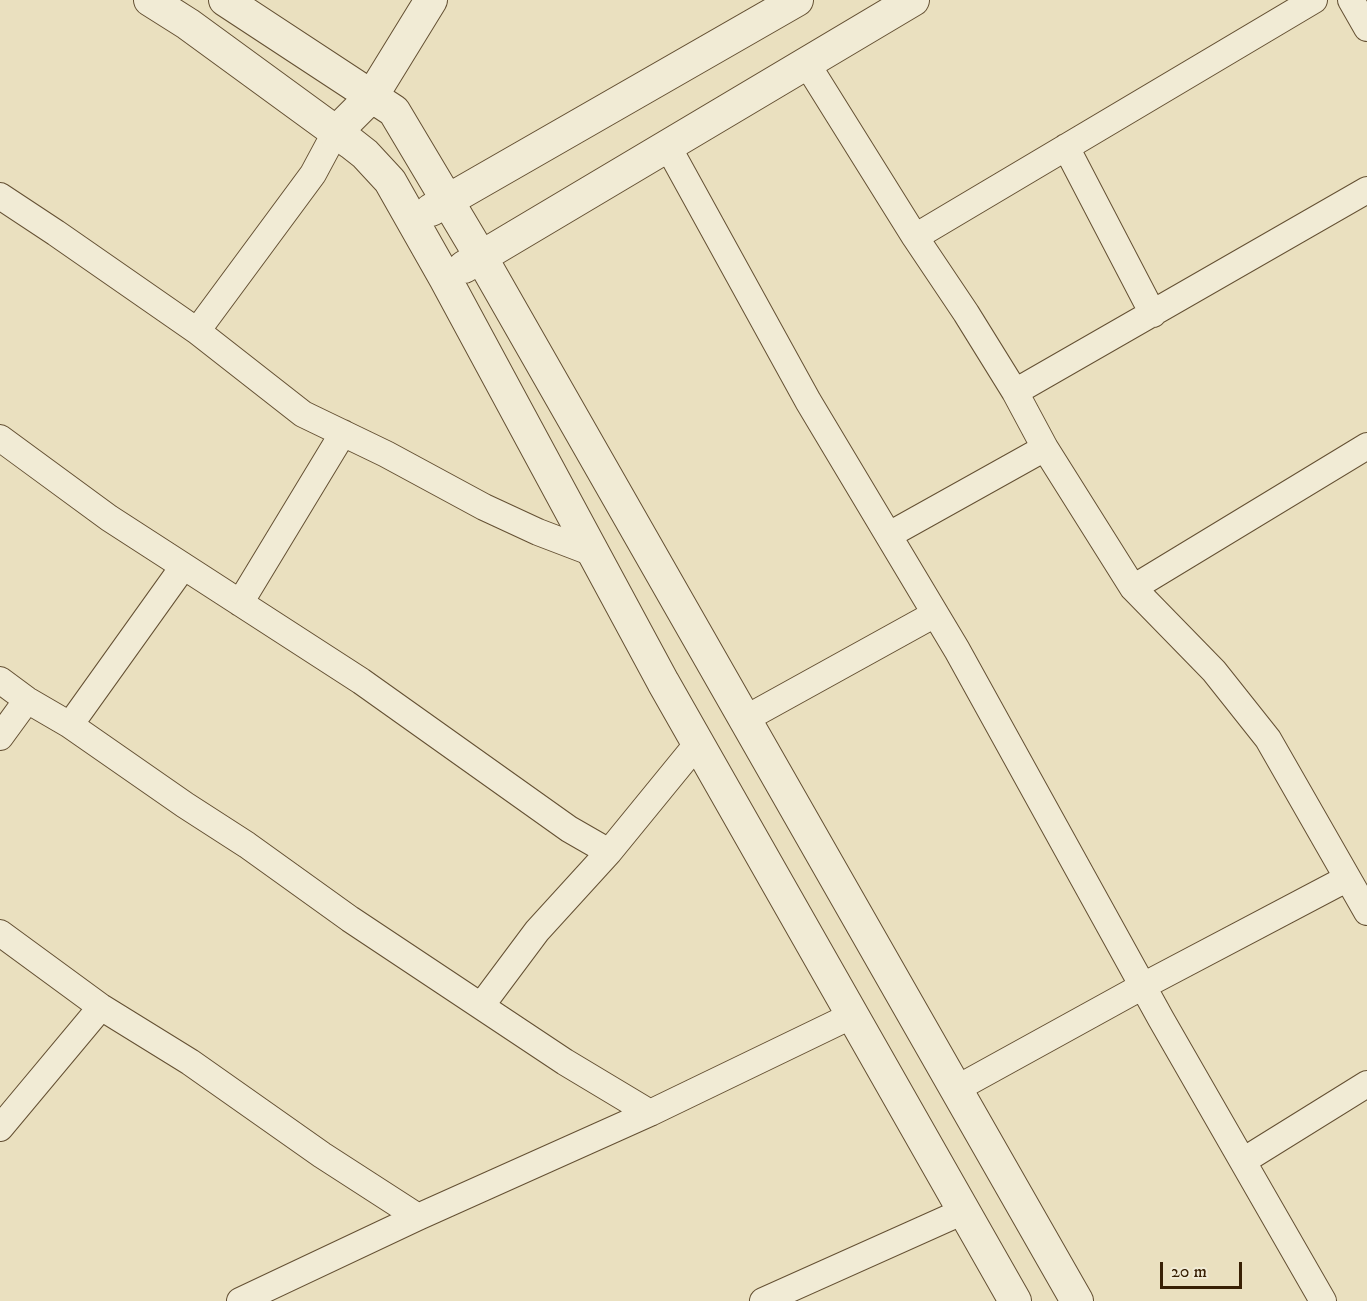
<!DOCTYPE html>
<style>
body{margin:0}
#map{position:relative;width:1367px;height:1301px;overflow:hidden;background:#eae0bf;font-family:"IM FELL DW Pica",serif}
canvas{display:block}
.scale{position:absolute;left:1160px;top:1262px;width:82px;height:27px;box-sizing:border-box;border:3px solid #382004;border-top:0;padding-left:8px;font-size:18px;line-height:21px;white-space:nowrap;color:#382004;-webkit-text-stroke:4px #f1ebd5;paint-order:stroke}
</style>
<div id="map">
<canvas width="1367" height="1301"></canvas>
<div class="scale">20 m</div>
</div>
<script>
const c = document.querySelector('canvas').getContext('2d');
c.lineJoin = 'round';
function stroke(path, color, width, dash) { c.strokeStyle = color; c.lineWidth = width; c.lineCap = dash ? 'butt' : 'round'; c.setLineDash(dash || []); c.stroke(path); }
const minor = new Path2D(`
 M 1351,0 L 1367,28
 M 807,64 L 915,237 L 966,313 L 1015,392 L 1045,448 L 1133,588 L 1214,671 L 1268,739 L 1367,912
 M 667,145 L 808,401 L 957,650 L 1161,1019 L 1323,1301
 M 1066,147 L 1153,314
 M 0,196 L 56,233 L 197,331 L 303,414 L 386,454 L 484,507 L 538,532 L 593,553
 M 915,237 L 1314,0
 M 197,331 L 313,174 L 335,133
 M 1015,392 L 1367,190
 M 0,438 L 109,518 L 361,681 L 569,829 L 609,852
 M 889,535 L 1045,448
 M 1133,588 L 1367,446
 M 240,603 L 343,433
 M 0,680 L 27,700 L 70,725 L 185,805 L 247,845 L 350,919 L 565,1062 L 650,1113
 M 745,719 L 935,614
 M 70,725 L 183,567
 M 0,737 L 27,700
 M 0,933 L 101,1007 L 190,1062 L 322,1155 L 418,1217
 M 481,1006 L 537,931 L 609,852 L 698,743
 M 956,1089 L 1143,986 L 1346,879
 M 0,1128 L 101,1007
 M 1243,1161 L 1367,1084
 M 240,1301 L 418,1217 L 650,1113 L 853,1015
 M 763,1301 L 964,1211`);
const tertiary = new Path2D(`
 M 150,0 L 188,24 L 351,143 L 365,154 L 390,181 L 445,278 L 663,682 L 1015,1301
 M 225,0 L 394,111 L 481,257 L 1077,1301
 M 335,133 L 372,96 L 431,0
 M 431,210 L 797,0
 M 464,267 L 913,0`);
stroke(minor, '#645033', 28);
stroke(tertiary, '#645033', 34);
stroke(minor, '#f1ebd5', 26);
stroke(tertiary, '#f1ebd5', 32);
</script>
